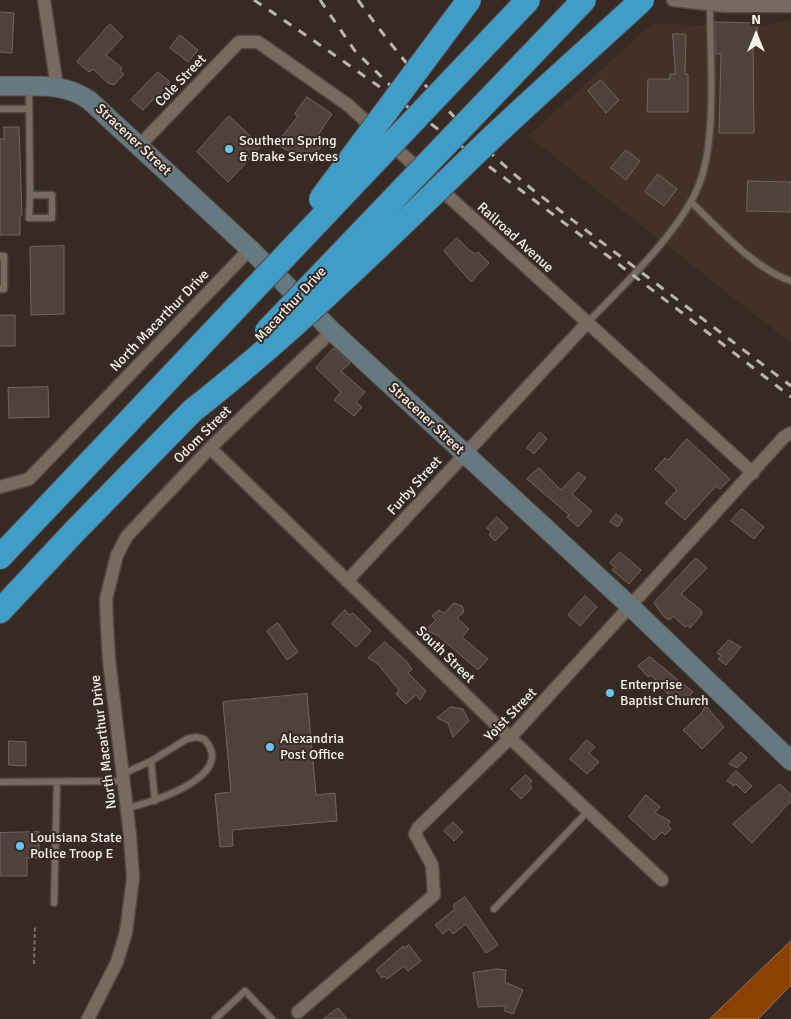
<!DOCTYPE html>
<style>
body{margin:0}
#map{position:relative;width:791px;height:1019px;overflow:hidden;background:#372a23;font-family:Signika,sans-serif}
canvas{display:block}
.north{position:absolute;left:731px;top:10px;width:50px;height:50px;-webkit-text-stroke:4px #372a23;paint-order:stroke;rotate:0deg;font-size:14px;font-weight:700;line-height:20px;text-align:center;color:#f8f0eb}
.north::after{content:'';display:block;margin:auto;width:18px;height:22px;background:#f8f0eb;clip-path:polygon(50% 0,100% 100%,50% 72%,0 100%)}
</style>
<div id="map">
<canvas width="791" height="1019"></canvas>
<div class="north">N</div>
</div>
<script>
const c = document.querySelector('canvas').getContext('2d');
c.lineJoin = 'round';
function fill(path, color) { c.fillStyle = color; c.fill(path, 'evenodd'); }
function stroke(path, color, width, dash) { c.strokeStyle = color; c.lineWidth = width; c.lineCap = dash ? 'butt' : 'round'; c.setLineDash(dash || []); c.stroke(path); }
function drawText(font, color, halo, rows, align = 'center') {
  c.font = font + ' Signika,sans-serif'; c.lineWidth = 4; c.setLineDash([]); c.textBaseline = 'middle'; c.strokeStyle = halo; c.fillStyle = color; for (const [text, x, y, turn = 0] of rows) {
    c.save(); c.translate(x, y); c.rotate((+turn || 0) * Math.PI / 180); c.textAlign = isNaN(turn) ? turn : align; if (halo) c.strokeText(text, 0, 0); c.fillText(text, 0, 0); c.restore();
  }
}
const built = new Path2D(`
 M 791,20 L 791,343 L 528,136 L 652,24 L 761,26 Z`);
const water = new Path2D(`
 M 791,941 L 791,985 L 758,1019 L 710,1019 Z`);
const building = new Path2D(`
 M 0,12 L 14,13 L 12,53 L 0,52 Z
 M 715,22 L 757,23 L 758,45 L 753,44 L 754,133 L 719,133 L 721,54 L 716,54 Z
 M 110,24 L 123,37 L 106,55 L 122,68 L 120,72 L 124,74 L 114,85 L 108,83 L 93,69 L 89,72 L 77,62 Z
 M 673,34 L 686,34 L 685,74 L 688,74 L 688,112 L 647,112 L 648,79 L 670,79 L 670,74 L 675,74 Z
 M 180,35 L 198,50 L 188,62 L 170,48 Z
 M 158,72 L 170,82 L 143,110 L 131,100 Z
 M 601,80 L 619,100 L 606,113 L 588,91 Z
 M 307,97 L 332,114 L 314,141 L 322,145 L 311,163 L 276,144 L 298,116 L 295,114 Z
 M 229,116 L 261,146 L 228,182 L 197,152 Z
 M 4,127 L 19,127 L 22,215 L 20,216 L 20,235 L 0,235 L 0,139 L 4,139 Z
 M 626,150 L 640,161 L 626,180 L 611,168 Z
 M 658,174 L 677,189 L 664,206 L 645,192 Z
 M 748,181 L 791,182 L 791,212 L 747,211 Z
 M 457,238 L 470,251 L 476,254 L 478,252 L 489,263 L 471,282 L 444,251 Z
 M 64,246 L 64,314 L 31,315 L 30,247 Z
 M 0,315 L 15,315 L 15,346 L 0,346 Z
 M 334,348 L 350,363 L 341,371 L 365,392 L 356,402 L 362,407 L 354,416 L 334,400 L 341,392 L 316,368 Z
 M 48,387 L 49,417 L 9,418 L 8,388 Z
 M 540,432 L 547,439 L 534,454 L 527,448 Z
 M 687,439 L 730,479 L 720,489 L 716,486 L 685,520 L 665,503 L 677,490 L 655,469 L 665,458 L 668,460 Z
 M 539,468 L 561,490 L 578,472 L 586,478 L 572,494 L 592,511 L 578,527 L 567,517 L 569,515 L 527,479 Z
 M 742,509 L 764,527 L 754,539 L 731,521 Z
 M 616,514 L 623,519 L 618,527 L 610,522 Z
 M 497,517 L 508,528 L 495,541 L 489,535 L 491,532 L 487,528 Z
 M 620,552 L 641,570 L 629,584 L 612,570 L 615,567 L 610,563 Z
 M 696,558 L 707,568 L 681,594 L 701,610 L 702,614 L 690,628 L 688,625 L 685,627 L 673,616 L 670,620 L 665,618 L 654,603 Z
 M 585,596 L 597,607 L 580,626 L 568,615 Z
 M 454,603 L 462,606 L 464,612 L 457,618 L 469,629 L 462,637 L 488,659 L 478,670 L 437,635 L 425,630 L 436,620 L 432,616 L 439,610 L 444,613 Z
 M 345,610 L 349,615 L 353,613 L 371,631 L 356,647 L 332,624 Z
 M 278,623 L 298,652 L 287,660 L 267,631 Z
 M 729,640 L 741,647 L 726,665 L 718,659 L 722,656 L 717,653 Z
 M 385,642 L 406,661 L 412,669 L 408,673 L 426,691 L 420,700 L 416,695 L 406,704 L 396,694 L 399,690 L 378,664 L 368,658 Z
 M 650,657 L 693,692 L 679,706 L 651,675 L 648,677 L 638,666 Z
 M 307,694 L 316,795 L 335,793 L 337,821 L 232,830 L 233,846 L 220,847 L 215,794 L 231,792 L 223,702 Z
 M 706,706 L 724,727 L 702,749 L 683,730 L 700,715 Z
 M 451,707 L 463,709 L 469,721 L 453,737 L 448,723 L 437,718 Z
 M 587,740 L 595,747 L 589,753 L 599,762 L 587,774 L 570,759 Z
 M 9,741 L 26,742 L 26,766 L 9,765 Z
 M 741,752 L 747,758 L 737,768 L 729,764 Z
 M 736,771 L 752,786 L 745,793 L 736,784 L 734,786 L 727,781 Z
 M 526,775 L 532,781 L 529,784 L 532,788 L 521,799 L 511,789 Z
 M 780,784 L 791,795 L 791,801 L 752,843 L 733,824 Z
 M 646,795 L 660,807 L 655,813 L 670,821 L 668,825 L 671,829 L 665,835 L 662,832 L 654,840 L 629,817 Z
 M 453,822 L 463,832 L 454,841 L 444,831 Z
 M 39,832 L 39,858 L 27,858 L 27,876 L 0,876 L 0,833 Z
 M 465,897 L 498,945 L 486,953 L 466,924 L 453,934 L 449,929 L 443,934 L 435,925 L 455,909 L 453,906 Z
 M 409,945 L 421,961 L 408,971 L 404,966 L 387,979 L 384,976 L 382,978 L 376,970 L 403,946 L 404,948 Z
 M 496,969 L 506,970 L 505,982 L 523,990 L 513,1014 L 504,1011 L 506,1006 L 478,1007 L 473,973 Z
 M 338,1008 L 347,1019 L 324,1019 Z`);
const path = new Path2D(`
 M 34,964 L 35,925`);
const lane = new Path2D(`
 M 29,88 L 30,195 L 52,195 L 52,218 L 29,218 L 30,195
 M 0,109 L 29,109
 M 691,202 C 719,229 755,269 791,281
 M 0,256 L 4,256 L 4,289 L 0,289
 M 587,323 C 622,287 683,229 700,182 C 717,137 710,55 710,5
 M 151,761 L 155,801
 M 123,774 L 151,761 L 187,739 L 196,737 L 204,739 C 239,776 150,803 127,808
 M 0,782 L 124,781
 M 54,903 L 57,782
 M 494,909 L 588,811
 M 215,1019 L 245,991 L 272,1019`);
const street = new Path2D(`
 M 44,0 L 57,87
 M 673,0 L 724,6 L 791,6
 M 139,146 L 239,42 L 258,42 L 348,105 L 753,473
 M 210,448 L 510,738 L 662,880
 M 0,487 L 29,479 L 250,249
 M 347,581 L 587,323
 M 298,1012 L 434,895 L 432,865 L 415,834 L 418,828 L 510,738 L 784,437 L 791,433
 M 88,1019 L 117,962 L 126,932 L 133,878 L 130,835 L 109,660 L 107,625 L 106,599 L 117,555 L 127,536 L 210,448 L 332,331`);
const secondary = new Path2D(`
 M 0,86 C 32,87 62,81 89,100 L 250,249 L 332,331 L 631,607 L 791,761`);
const highway = new Path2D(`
 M 0,557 L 253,290
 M 0,611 L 73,533 L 192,411`);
const rail = new Path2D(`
 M 254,0 C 439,124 615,261 791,397
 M 320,0 L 355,51 L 393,88
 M 358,0 C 409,71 466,135 533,190 L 791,386`);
const highwayBridge = new Path2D(`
 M 321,199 L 469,0
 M 253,290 L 528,0
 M 267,331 L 584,0
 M 192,411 C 295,330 387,239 480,149 C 533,98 588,50 642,0`);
const markers = [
 [229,149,5,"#68c4f0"],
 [610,693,5,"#68c4f0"],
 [270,747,5,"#68c4f0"],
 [20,846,5,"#68c4f0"]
];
const streetNames = [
 ["Cole Street",181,81,-46],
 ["Stracener Street",133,140,43],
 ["Railroad Avenue",515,238,42],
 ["Macarthur Drive",291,305,-47],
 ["North Macarthur Drive",160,321,-46],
 ["Stracener Street",426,419,43],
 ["Odom Street",203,435,-45],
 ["Furby Street",415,486,-48],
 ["South Street",445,655,44],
 ["Yoist Street",511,715,-46],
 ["North Macarthur Drive",104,742,-97]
];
const poiNames = [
 ["Southern Spring",239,141],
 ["& Brake Services",239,157],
 ["Enterprise",620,685],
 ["Baptist Church",620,701],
 ["Alexandria",280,739],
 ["Post Office",280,755],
 ["Louisiana State",30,838],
 ["Police Troop E",30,854]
];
fill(built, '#433126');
fill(water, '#8a4102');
stroke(water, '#ab7648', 1);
fill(building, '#4f423a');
stroke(building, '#74655d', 1);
stroke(lane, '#524842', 9);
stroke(street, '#524842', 15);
stroke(secondary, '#524842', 21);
stroke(highway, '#524842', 26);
stroke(path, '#7c716b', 2, [4, 2.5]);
stroke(lane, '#786961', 6);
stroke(street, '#786961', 12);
stroke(secondary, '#677980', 19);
stroke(highway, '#409dc8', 24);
stroke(rail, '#bdb4ae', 3, [9, 9]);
stroke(highwayBridge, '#524842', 26, []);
stroke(highwayBridge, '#409dc8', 24);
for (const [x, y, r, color] of markers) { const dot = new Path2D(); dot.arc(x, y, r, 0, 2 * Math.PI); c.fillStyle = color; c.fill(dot); stroke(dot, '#372a23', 2); }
drawText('14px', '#f8f0eb', '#372a23', streetNames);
drawText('14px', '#f8f0eb', '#372a23', poiNames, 'left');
</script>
